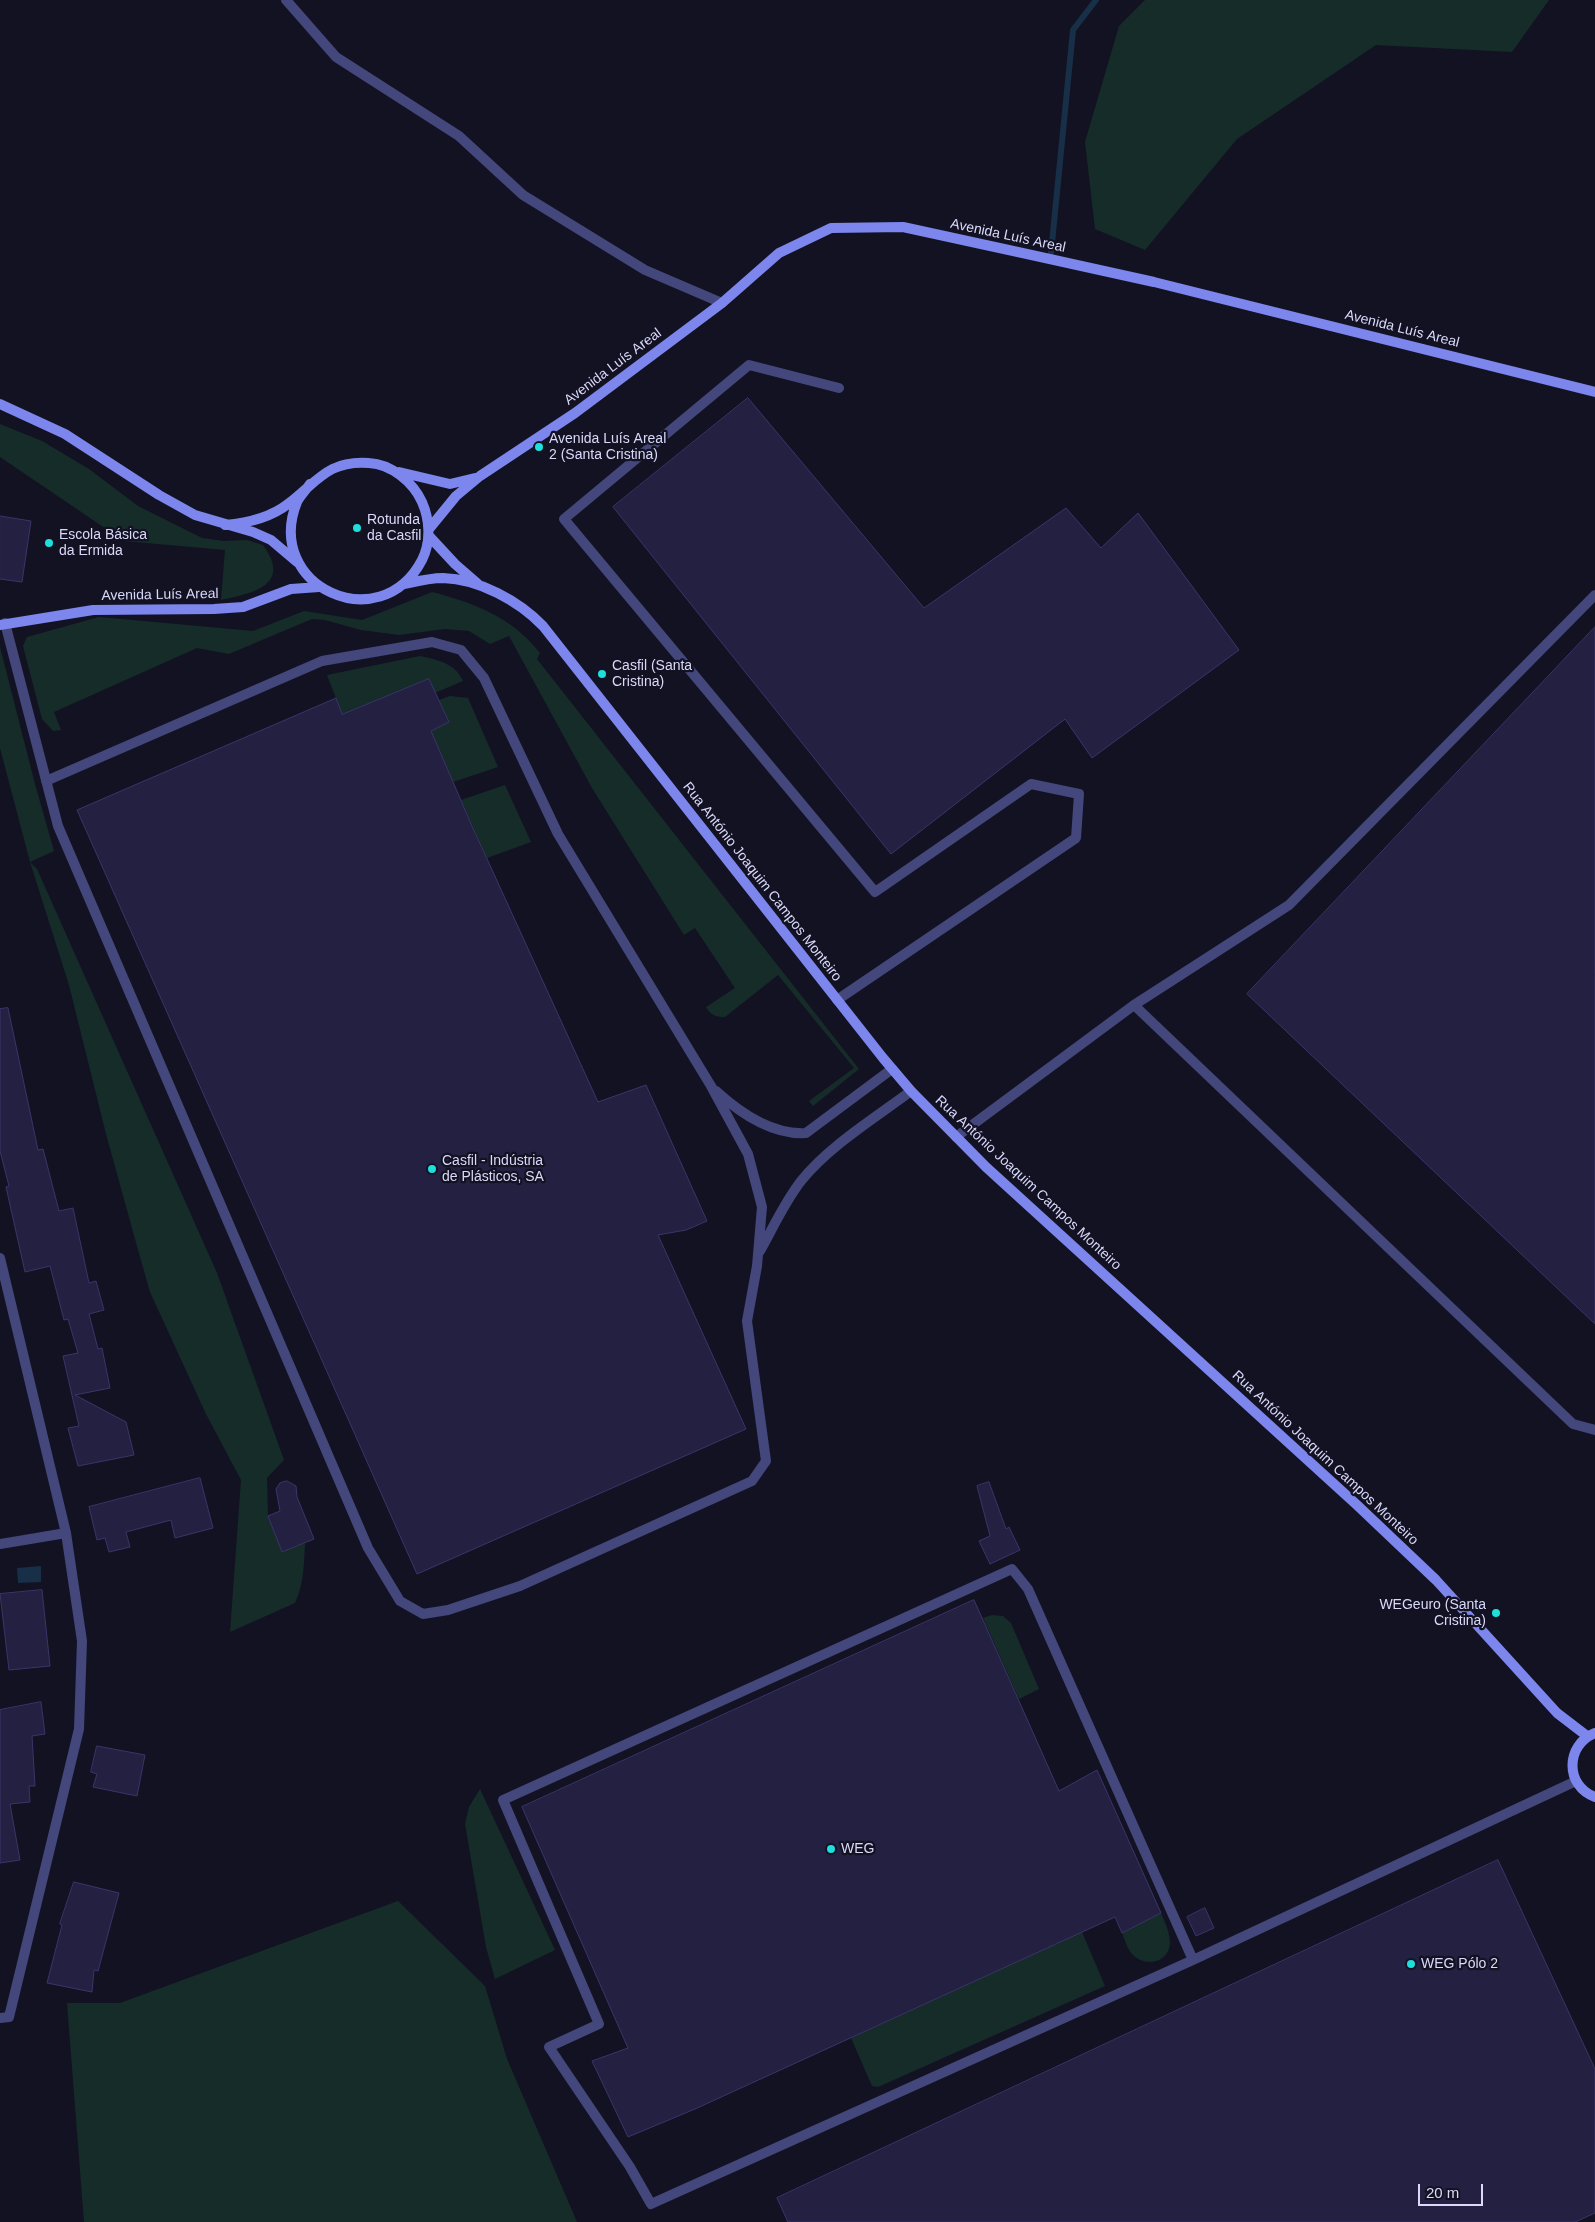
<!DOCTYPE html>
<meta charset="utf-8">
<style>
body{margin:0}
#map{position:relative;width:1595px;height:2222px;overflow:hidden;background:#131223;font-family:Arial,sans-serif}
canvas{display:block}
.scale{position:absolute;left:1418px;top:2184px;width:65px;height:22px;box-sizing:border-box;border:2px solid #d9d9fa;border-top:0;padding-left:6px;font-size:15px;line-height:18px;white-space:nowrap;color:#d9d9fa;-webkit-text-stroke:4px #131223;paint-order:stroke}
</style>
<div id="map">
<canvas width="1595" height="2222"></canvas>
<div class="scale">20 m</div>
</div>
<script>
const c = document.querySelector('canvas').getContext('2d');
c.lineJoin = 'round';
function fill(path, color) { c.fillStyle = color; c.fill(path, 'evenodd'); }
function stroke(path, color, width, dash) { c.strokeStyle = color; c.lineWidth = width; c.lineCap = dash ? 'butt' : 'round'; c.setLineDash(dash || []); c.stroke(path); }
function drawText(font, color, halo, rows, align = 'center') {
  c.font = font + ' Arial,sans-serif'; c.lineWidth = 4.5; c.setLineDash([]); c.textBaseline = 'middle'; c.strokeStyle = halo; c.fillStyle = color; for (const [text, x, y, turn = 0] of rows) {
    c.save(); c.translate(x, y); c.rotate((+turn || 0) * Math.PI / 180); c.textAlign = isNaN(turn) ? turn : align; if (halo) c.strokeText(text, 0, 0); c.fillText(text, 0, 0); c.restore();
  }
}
const green = new Path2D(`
 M 1145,0 L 1549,0 L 1512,52 L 1376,45 L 1237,139 L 1145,250 L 1095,229 L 1085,142 L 1119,26 Z
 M 0,424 L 42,441 L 89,469 L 138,506 L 202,538 L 224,541 L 247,540 L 263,545 C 292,585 254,593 221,600 L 225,550 L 124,541 L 0,457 Z
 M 432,592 C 474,603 512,617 540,653 L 537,659 L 859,1069 L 813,1106 L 809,1101 L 854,1068 L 778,975 L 725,1017 C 715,1017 711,1015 706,1007 L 735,988 L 695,928 L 684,935 L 592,788 L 509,636 L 490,644 L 469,631 L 445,629 L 399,635 L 361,630 L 325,620 L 312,619 L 229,654 L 197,648 L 54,712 L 61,730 L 53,731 L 42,719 L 23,646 L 27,637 L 99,617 L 253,631 L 304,611 L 362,620 Z
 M 0,647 L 35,784 L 54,851 L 30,862 L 37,869 L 217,1273 L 284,1460 L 267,1478 L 268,1516 L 282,1552 L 305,1543 C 304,1564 304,1583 295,1603 L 230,1632 L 241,1480 L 206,1414 L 150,1292 L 140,1257 L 106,1134 L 69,985 L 30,862 L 0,748 Z
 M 420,656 C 438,660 455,663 463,681 L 435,693 L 428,679 L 342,714 L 327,675 Z
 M 450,696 L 468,698 L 498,767 L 453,782 L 431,731 L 449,722 L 439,700 Z
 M 505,785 L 531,842 L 487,858 L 461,800 Z
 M 992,1615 L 1003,1616 L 1011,1623 L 1039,1689 L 1019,1699 L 983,1618 Z
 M 480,1789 L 555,1950 L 495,1979 L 486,1947 L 465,1824 L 469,1807 Z
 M 398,1901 L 485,1986 L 507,2059 L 577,2222 L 84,2222 L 67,2003 L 120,2003 Z
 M 1161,1913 C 1165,1922 1170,1933 1170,1943 C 1169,1963 1145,1968 1132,1954 C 1127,1948 1125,1940 1122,1933 Z
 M 1082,1932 L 1105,1986 L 878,2087 L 872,2086 L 851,2038 Z`);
const water = new Path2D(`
 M 41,1566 L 41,1582 L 18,1583 L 17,1568 Z`);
const stream = new Path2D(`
 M 1051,253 L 1073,30 L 1096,0`);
const building = new Path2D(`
 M 748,398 L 924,608 L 1066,508 L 1101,548 L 1138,513 L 1239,650 L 1092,758 L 1065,719 L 891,854 L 613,507 Z
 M 0,516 L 31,521 L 22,582 L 0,579 Z
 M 1595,627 L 1595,1324 L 1247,994 Z
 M 429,679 L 449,722 L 431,731 L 472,826 L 598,1102 L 646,1085 L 707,1221 L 686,1230 L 658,1235 L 746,1429 L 417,1574 L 77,810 L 336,698 L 342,714 Z
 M 8,1008 L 38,1150 L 43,1149 L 59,1211 L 73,1208 L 89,1283 L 96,1281 L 104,1310 L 89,1314 L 98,1349 L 102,1348 L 110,1388 L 75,1395 L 126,1422 L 134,1455 L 78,1466 L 68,1428 L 79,1426 L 63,1356 L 78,1353 L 68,1319 L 64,1320 L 50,1266 L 25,1272 L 6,1187 L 9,1186 L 0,1151 L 0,1009 Z
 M 200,1478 L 213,1528 L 175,1538 L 171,1520 L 126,1532 L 130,1547 L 109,1552 L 105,1538 L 97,1540 L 89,1507 Z
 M 287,1481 L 296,1486 L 297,1497 L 314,1539 L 282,1552 L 268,1516 L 280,1511 L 276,1489 L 280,1483 Z
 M 989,1482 L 1006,1529 L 1009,1527 L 1020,1550 L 990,1564 L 979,1541 L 990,1536 L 977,1486 Z
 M 42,1590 L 50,1666 L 9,1670 L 0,1594 Z
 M 974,1600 L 1059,1791 L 1097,1770 L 1161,1913 L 1122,1933 L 1115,1917 L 695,2109 L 628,2137 L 592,2061 L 628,2048 L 522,1807 Z
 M 41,1702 L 45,1734 L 32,1736 L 35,1786 L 29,1786 L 30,1802 L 10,1804 L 20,1860 L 0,1863 L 0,1710 Z
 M 97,1746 L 145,1755 L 137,1796 L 93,1787 L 97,1774 L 91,1772 Z
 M 1498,1860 L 1595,2069 L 1595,2213 L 1575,2222 L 788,2222 L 777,2198 Z
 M 74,1882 L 119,1893 L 98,1971 L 94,1970 L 92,1992 L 47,1983 L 62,1925 L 60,1924 Z
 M 1205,1908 L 1214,1928 L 1196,1936 L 1187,1917 Z`);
const lane = new Path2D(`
 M 5,623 L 58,826 L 368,1548 L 400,1601 L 423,1614 L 448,1610 L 520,1586 L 752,1481 L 766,1461 L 747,1321 L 757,1266 L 762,1207 L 748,1154 L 711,1086 L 558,834 L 484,678 L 461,650 L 432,642 L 322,661 L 46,781
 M 837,1000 L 1076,838 L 1079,794 L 1031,784 L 875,892 L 564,519 L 749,365 L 839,388
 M 1134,1005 L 1573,1424 L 1595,1430
 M 716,1091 C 740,1113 773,1135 806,1133 L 892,1069
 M 956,1137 L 1134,1005 L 1289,905 L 1595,595
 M 760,1251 C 773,1228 784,1203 801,1181 C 829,1146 875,1118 911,1091
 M 1193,1960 L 1028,1589 L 1012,1569 L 503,1800 L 599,2024 L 549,2047 L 630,2167 L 651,2204 L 1193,1960 L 1576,1781`);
const street = new Path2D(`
 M 286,0 L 336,57 L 459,136 L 523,195 L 645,270 L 722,303
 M 0,1258 L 66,1533 L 82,1641 L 79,1729 L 9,2017 L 0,2018
 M 0,1544 L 66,1533`);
const secondary = new Path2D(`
 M 0,404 L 65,434 L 159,495 L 195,515 L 253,532 L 271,540 L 297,562
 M 399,472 L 450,484 L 475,478
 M 225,525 C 248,523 270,518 288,504 C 318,481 328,460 369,463 C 391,464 413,482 422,502 C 430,520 431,542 422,560 C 380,640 263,586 297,502 C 300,496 306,490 310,484
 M 429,529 L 456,496 L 480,476 L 575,413 L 722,303 L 779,253 L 831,228 L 903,227 L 1027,254 L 1154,282 L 1595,392
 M 429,536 L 455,564 L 478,584
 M 405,584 C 418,581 430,578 443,578 C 479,579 519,601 543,626 L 883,1058 L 911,1091 L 986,1167 L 1357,1505 L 1436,1580 L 1557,1713 L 1587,1736
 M 0,625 L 93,610 L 214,609 L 243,607 L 291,589 L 319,587
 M 1595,1733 C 1565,1745 1565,1786 1595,1797`);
const markers = [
 [539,447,5,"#1fdfdd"],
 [357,528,5,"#1fdfdd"],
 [49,543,5,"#1fdfdd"],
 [602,674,5,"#1fdfdd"],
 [432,1169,5,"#1fdfdd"],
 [1496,1613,5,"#1fdfdd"],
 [831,1849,5,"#1fdfdd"],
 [1411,1964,5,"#1fdfdd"]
];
const streetNames = [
 ["Avenida Luís Areal",1008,236,12],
 ["Avenida Luís Areal",1402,329,14],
 ["Avenida Luís Areal",613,367,-37],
 ["Avenida Luís Areal",160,595,-1],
 ["Rua António Joaquim Campos Monteiro",762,882,52],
 ["Rua António Joaquim Campos Monteiro",1028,1183,43],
 ["Rua António Joaquim Campos Monteiro",1325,1458,43]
];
const poiNames = [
 ["Avenida Luís Areal",549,439],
 ["2 (Santa Cristina)",549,455],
 ["Rotunda",367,520],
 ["da Casfil",367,536],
 ["Escola Básica",59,535],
 ["da Ermida",59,551],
 ["Casfil (Santa",612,666],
 ["Cristina)",612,682],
 ["Casfil - Indústria",442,1161],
 ["de Plásticos, SA",442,1177],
 ["WEGeuro (Santa",1486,1605,"right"],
 ["Cristina)",1486,1621,"right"],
 ["WEG",841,1849],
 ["WEG Pólo 2",1421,1964]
];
fill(green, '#152c29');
fill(water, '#172f47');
stroke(stream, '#172f47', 6);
fill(building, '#232041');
stroke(building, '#3a356a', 1);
stroke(lane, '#43477b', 10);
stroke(street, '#43477b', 10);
stroke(secondary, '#7c86ed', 10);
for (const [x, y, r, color] of markers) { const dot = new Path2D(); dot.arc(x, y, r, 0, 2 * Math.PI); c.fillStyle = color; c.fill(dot); stroke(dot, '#131223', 2); }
drawText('14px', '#d9d9fa', '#131223', streetNames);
drawText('14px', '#d9d9fa', '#131223', poiNames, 'left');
</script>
